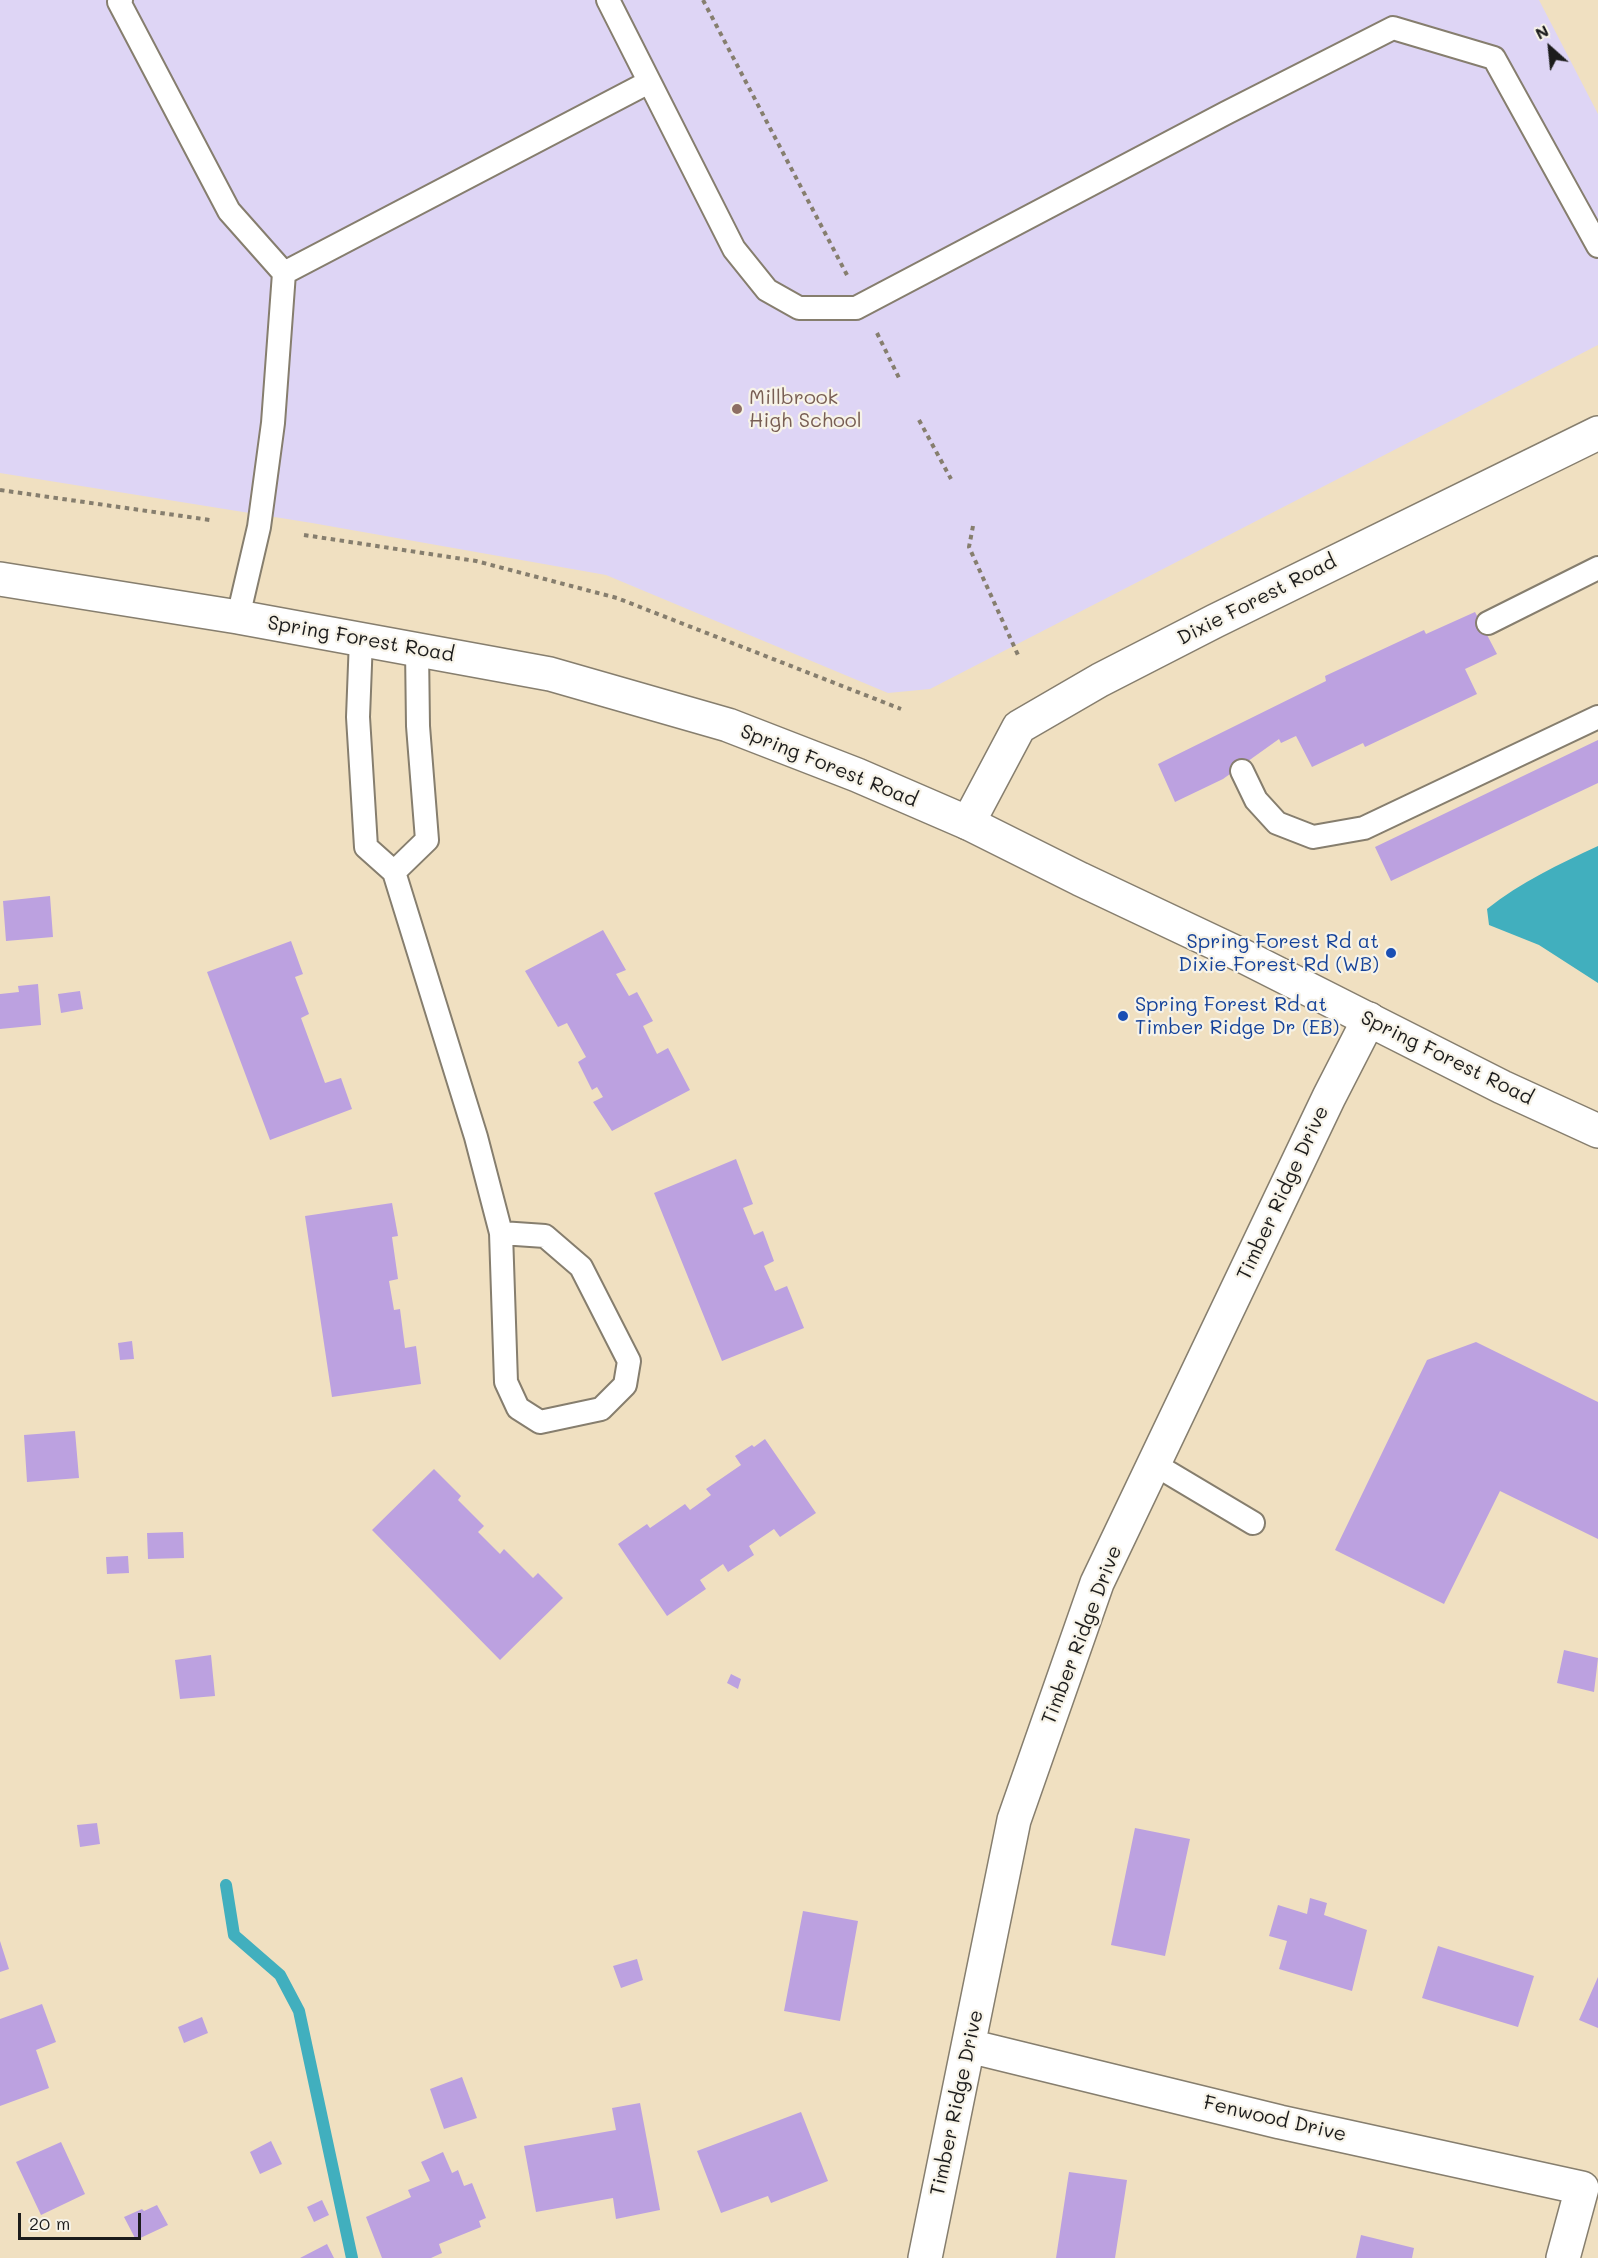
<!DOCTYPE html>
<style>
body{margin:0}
#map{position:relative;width:1598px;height:2258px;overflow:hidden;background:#f0e0c1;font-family:Mali,sans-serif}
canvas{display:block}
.north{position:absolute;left:1520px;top:18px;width:60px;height:60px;-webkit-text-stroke:4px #f7f3e8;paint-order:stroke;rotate:333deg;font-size:16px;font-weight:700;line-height:24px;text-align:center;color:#1c1c1c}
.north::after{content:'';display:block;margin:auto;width:21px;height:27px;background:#1c1c1c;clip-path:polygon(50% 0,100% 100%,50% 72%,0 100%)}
.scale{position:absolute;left:18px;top:2213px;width:123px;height:27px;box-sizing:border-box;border:3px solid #1c1c1c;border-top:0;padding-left:8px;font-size:18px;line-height:21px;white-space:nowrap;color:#1c1c1c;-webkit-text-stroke:4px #f7f3e8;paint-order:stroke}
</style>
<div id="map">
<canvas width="1598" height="2258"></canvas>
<div class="north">N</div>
<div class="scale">20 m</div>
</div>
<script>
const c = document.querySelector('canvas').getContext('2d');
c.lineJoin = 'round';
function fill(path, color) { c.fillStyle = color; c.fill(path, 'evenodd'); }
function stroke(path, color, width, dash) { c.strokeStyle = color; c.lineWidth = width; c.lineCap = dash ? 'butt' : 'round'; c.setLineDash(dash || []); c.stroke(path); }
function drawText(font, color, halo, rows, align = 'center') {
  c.font = font + ' Mali,sans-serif'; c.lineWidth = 4.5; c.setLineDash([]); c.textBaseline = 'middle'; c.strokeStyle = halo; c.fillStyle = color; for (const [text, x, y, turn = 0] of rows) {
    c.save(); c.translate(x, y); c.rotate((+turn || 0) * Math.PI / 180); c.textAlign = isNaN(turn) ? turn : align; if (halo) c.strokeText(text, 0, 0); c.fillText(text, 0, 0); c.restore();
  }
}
const built = new Path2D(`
 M 0,0 L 1539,0 L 1598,114 L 1598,345 L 930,689 L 888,693 L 606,575 L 312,523 L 0,473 Z`);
const water = new Path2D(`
 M 1598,846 L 1598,983 L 1539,945 L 1489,925 L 1487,909 C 1521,882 1559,864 1598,846 Z`);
const stream = new Path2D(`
 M 226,1885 L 234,1935 L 280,1975 L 299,2011 L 352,2258`);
const building = new Path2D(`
 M 1475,612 L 1497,654 L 1465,669 L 1477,694 L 1365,747 L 1363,743 L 1312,767 L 1296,736 L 1281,743 L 1279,739 L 1223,779 L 1175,802 L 1158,764 L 1326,681 L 1325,676 L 1424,630 L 1426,634 Z
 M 1598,740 L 1598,783 L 1391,881 L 1375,847 Z
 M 50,896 L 53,937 L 6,941 L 3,901 Z
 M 603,930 L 626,970 L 616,974 L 629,996 L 637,992 L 653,1021 L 643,1026 L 657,1054 L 668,1048 L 690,1090 L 612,1131 L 593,1102 L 603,1097 L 597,1087 L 592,1090 L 578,1062 L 586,1057 L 567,1023 L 558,1027 L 525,971 Z
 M 291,941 L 303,974 L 295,977 L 309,1014 L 301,1018 L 325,1083 L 341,1078 L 352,1109 L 270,1140 L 207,972 Z
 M 38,984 L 41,1025 L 0,1029 L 0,994 L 19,992 L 18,986 Z
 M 80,991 L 83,1009 L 61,1013 L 58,994 Z
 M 736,1159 L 753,1204 L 743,1208 L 754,1235 L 763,1231 L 774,1261 L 764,1266 L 775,1291 L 787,1286 L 804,1328 L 722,1361 L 654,1193 Z
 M 392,1203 L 398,1236 L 392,1237 L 398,1279 L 389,1281 L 394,1310 L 400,1309 L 405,1348 L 416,1346 L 421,1384 L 332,1397 L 305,1216 Z
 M 132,1341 L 134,1359 L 120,1360 L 118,1343 Z
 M 1476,1342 L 1598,1402 L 1598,1539 L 1500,1491 L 1444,1604 L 1335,1550 L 1427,1360 Z
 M 75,1431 L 79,1478 L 27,1482 L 24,1435 Z
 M 765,1439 L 816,1513 L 780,1537 L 774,1529 L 749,1546 L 754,1555 L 728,1572 L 723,1564 L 700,1580 L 706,1589 L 667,1616 L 618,1544 L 647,1524 L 650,1528 L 685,1504 L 690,1510 L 711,1495 L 706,1489 L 741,1465 L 735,1456 L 752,1445 L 754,1447 Z
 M 434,1469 L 461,1496 L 458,1500 L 484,1526 L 478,1532 L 500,1554 L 504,1549 L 533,1578 L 538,1573 L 563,1598 L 500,1660 L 372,1530 Z
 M 183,1532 L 184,1558 L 148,1559 L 147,1533 Z
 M 128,1556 L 129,1573 L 107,1574 L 106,1557 Z
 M 1564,1650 L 1598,1658 L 1594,1692 L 1557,1683 Z
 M 211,1655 L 215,1696 L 180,1699 L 175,1660 Z
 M 731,1674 L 741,1679 L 738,1689 L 727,1683 Z
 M 97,1823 L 100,1844 L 80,1847 L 77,1825 Z
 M 1135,1828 L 1190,1839 L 1165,1956 L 1111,1945 Z
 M 1310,1898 L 1327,1903 L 1324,1915 L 1367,1930 L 1352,1991 L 1279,1969 L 1287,1941 L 1269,1936 L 1278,1905 L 1307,1914 Z
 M 803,1911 L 858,1921 L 840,2021 L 784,2011 Z
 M 0,1941 L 9,1969 L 0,1972 Z
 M 1438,1946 L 1534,1976 L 1518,2027 L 1422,1998 Z
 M 637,1959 L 643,1980 L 621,1988 L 613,1966 Z
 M 1598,1977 L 1598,2028 L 1579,2020 Z
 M 42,2004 L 56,2042 L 36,2050 L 49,2088 L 0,2106 L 0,2019 Z
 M 202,2017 L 208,2033 L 184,2043 L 178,2027 Z
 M 462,2077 L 477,2118 L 444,2129 L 430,2089 Z
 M 640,2103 L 660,2210 L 616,2219 L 613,2198 L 536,2212 L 524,2146 L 616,2130 L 612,2108 Z
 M 801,2112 L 828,2181 L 771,2203 L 768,2196 L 721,2213 L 697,2151 Z
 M 271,2141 L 282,2164 L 260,2174 L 250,2152 Z
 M 61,2142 L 85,2194 L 41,2215 L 16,2162 Z
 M 443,2152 L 452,2173 L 458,2170 L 464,2186 L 472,2183 L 486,2218 L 479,2221 L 481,2227 L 439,2244 L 442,2253 L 431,2258 L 382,2258 L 366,2217 L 411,2197 L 408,2190 L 430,2181 L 421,2162 Z
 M 1069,2172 L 1127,2180 L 1115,2258 L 1056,2258 Z
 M 322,2200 L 329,2215 L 314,2222 L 307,2207 Z
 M 157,2205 L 168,2225 L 136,2240 L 124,2217 L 142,2209 L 144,2211 Z
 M 1361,2235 L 1414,2248 L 1412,2258 L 1356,2258 Z
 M 327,2244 L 334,2258 L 300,2258 Z`);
const path = new Path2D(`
 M 703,0 L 847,275
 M 877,333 L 899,378
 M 919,420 L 951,479
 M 0,490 L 210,520
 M 973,526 L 969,547 L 1018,655
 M 304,535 L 476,561 L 617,598 L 901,709`);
const service = new Path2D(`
 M 121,0 L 119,2 L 229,211 L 284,273
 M 608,0 L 734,249 L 767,290 L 799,308 L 856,308 L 1226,113 L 1393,28 L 1494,58 L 1598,246
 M 238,617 L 259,527 L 273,423 L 284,273 L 649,82
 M 1488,623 L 1598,568
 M 361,639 L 358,717 L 366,847 L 394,872 L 476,1137 L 501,1233 L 506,1382 L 518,1408 L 540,1422 L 601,1409 L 625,1385 L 629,1361 L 581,1267 L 545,1236 L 501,1233
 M 1242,771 L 1256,800 L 1277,823 L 1313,837 L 1364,828 L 1598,717
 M 394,872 L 427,840 L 418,726 L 417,649
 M 1154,1464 L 1253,1523`);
const minor = new Path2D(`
 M 969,2046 L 1280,2122 L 1582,2188 L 1563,2258
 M 925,2258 L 1014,1820 L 1097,1583 L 1329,1097 L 1369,1019`);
const tertiary = new Path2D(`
 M 968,823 L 1019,727 L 1100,680 L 1215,621 L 1598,433`);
const secondary = new Path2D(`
 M 0,579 L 238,617 L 550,674 L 728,725 L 857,775 L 968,823 L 1080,879 L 1243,956 L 1502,1087 L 1598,1131`);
const markers = [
 [737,409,6,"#8d6e63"],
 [1391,953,6,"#1a4fb4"],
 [1123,1016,6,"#1a4fb4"]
];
const educationNames = [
 ["Millbrook",749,398],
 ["High School",749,421]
];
const streetNames = [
 ["Dixie Forest Road",1257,600,-27],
 ["Spring Forest Road",361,639,10],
 ["Spring Forest Road",829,766,22],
 ["Spring Forest Road",1447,1058,26],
 ["Timber Ridge Drive",1283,1193,-65],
 ["Timber Ridge Drive",1082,1635,-69],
 ["Timber Ridge Drive",957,2103,-78],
 ["Fenwood Drive",1275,2119,13]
];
const transitNames = [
 ["Spring Forest Rd at",1379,942],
 ["Dixie Forest Rd (WB)",1379,965],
 ["Spring Forest Rd at",1135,1005,"left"],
 ["Timber Ridge Dr (EB)",1135,1028,"left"]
];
fill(built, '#ded5f5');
fill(water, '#41afbe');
stroke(stream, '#41afbe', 12);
fill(building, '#bca1e0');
stroke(service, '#867e6e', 26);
stroke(minor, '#867e6e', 36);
stroke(tertiary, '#867e6e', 36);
stroke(secondary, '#867e6e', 36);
stroke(path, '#867e6e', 4, [4.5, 4.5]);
stroke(service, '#fff', 22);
stroke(minor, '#fff', 33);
stroke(tertiary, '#fff', 33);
stroke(secondary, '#fff', 33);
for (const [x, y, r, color] of markers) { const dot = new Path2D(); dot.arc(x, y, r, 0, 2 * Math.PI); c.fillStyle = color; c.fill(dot); stroke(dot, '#f7f3e8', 2); }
drawText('20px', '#785e54', '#f7f3e8', educationNames, 'left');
drawText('20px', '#1c1c1c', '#f7f3e8', streetNames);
drawText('20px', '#164399', '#f7f3e8', transitNames, 'right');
</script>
